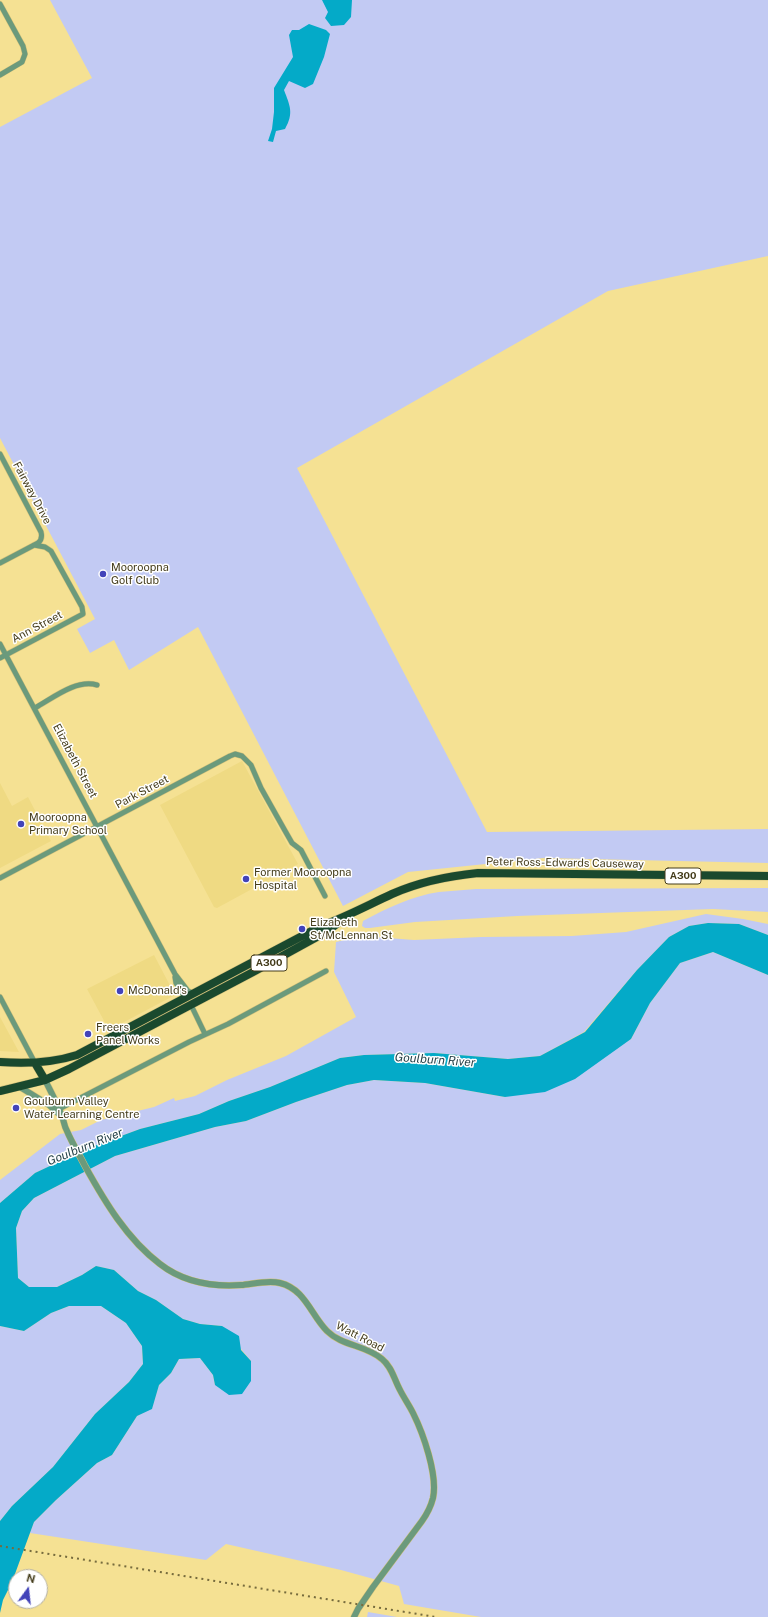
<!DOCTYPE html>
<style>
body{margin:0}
#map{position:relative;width:768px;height:1617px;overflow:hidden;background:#f5e193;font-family:"Public Sans",sans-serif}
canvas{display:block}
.north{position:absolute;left:8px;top:1569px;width:40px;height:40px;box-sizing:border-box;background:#fff;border:1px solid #b5b1a4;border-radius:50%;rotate:15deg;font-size:11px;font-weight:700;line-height:16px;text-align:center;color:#453d1c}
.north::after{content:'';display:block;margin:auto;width:14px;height:18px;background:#4243b9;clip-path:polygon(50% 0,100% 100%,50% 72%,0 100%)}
</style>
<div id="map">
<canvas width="768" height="1617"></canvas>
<div class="north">N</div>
</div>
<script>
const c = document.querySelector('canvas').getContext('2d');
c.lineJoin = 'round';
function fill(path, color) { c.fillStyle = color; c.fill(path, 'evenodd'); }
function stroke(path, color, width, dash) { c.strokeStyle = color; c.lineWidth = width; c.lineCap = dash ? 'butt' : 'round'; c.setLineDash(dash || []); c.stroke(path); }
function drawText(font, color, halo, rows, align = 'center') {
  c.font = font + ' "Public Sans",sans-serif'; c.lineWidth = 3; c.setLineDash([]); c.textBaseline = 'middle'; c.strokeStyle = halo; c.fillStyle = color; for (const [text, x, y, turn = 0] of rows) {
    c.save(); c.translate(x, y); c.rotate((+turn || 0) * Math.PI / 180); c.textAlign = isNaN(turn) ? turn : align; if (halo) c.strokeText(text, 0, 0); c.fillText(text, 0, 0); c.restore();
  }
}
const built = new Path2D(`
 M 242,761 L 298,864 L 217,908 L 214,907 L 160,805 Z
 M 0,783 L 12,806 L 28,797 L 51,841 L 0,868 Z
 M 154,955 L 175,995 L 109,1030 L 87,989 Z
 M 0,1017 L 19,1052 L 0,1051 Z`);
const green = new Path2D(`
 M 50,0 L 768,0 L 768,256 L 608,291 L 297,468 L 487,832 L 768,829 L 768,863 L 544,858 L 408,872 L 343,906 L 198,627 L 129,670 L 114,640 L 90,653 L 77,629 L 95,619 L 0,438 L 0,127 L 92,78 Z
 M 768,888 L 768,912 L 713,909 L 517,916 L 415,922 L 370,928 L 365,928 L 362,926 L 363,921 C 387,908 412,896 439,892 C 451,891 464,890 476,889 Z
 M 706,914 L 743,919 L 768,924 L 768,935 L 739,924 L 708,923 L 689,926 L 669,937 L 637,970 L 584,1032 L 540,1056 L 508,1059 L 434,1053 L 364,1055 L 340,1058 L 270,1087 L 229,1101 L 199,1114 L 140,1129 L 86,1149 L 35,1173 L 0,1203 L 0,1180 L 60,1134 L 81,1130 L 101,1120 L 154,1107 L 174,1098 L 175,1101 L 195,1096 L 227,1080 L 286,1056 L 356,1017 L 334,972 L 336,942 L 362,936 L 414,940 L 481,937 L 572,936 L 626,932 Z
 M 713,952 L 768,975 L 768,1617 L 481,1617 L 404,1604 L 399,1586 L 341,1570 L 226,1544 L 206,1560 L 30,1533 L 34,1522 L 56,1500 L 97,1463 L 112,1455 L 137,1416 L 152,1408 L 159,1385 L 171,1373 L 179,1359 L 200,1358 L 213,1375 L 215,1385 L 251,1381 L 251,1361 L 222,1326 L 200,1324 L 183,1319 L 156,1300 L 138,1291 L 114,1270 L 96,1266 L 82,1275 L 57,1287 L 29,1287 L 18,1278 L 16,1228 L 22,1211 L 34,1198 L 115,1156 L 215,1127 L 246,1121 L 296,1102 L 347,1085 L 374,1080 L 425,1083 L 505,1097 L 620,1046 L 631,1039 L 650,1003 L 680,963 Z
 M 90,1305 L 101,1306 L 126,1323 L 142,1346 L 143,1364 L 129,1382 L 95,1414 L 53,1467 L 12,1506 L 0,1521 L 0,1326 L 24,1331 L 51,1313 L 69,1306 Z
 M 368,1612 L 397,1617 L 367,1617 Z`);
const water = new Path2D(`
 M 322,0 L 352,0 L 351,17 L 344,25 L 331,26 L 325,18 L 328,12 Z
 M 309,24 L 326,30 L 330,34 L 324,57 L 313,84 L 305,88 L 289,81 L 284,90 C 290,106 294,113 285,129 L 276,131 L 273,142 L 268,141 L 272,129 L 274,112 L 274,88 L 293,57 L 289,35 L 292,30 L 299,30 Z
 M 708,923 L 739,924 L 768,935 L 768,975 L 713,952 L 680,963 L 650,1003 L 631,1039 L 575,1079 L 545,1092 L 505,1097 L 425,1083 L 374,1080 L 347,1085 L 296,1102 L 246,1121 L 215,1127 L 115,1156 L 34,1198 L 22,1211 L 16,1228 L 18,1278 L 29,1287 L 57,1287 L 82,1275 L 96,1266 L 114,1270 L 138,1291 L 156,1300 L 183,1319 L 200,1324 L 222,1326 L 239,1336 L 241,1350 L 251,1361 L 251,1381 L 242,1394 L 229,1395 L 215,1385 L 213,1375 L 200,1358 L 179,1359 L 171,1373 L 159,1385 L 152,1409 L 137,1416 L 112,1455 L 97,1463 L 56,1500 L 34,1522 L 12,1582 L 3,1600 L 0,1613 L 0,1521 L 12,1506 L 53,1467 L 95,1414 L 129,1382 L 143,1364 L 142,1346 L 126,1323 L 101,1306 L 69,1306 L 51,1313 L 24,1331 L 0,1326 L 0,1203 L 35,1173 L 86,1149 L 140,1129 L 199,1114 L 229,1101 L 270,1087 L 340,1058 L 364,1055 L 434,1053 L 508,1059 L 540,1056 L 585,1032 L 637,970 L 669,937 L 689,926 Z`);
const minor = new Path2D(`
 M 0,4 L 23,46 L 25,54 L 22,62 L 0,75
 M 0,454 L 41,532 C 42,536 42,540 38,543 L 0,563
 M 0,644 L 175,974 L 188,991 L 193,993
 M 0,658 L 83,614 L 82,607 L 51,551 L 45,547 L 34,545
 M 35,708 C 53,698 76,679 97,685
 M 0,878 L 230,756 L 235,754 L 242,756 L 251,765 L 261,788 L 284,829 L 292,843 L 301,850 L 325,896
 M 175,977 L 176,983 L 185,998
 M 0,997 L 35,1063
 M 191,1005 L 205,1034
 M 59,1109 L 189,1042 L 228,1024 L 326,971`);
const tertiary = new Path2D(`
 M 45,1080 C 51,1092 57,1103 62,1116 C 64,1121 64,1126 67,1131 C 72,1143 79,1154 85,1166 C 105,1202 127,1239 160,1264 C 183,1282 212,1287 241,1285 C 253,1284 268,1280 280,1283 C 305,1289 311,1315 327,1331 C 342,1346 366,1345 382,1359 C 392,1367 394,1379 400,1390 C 404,1398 409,1405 413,1413 C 423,1433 438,1475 433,1498 C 431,1506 427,1514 422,1521 L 373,1587 L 358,1609 L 354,1617
 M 20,1087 L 49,1105 L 59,1114`);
const trunk = new Path2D(`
 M 0,1062 C 27,1064 52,1063 77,1055 L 321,926 C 346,917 368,905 392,894 C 419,882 448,876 478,873 L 768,876
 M 35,1063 L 45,1080
 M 0,1091 L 45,1080 L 69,1069 L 255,971 L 326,932 L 338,923`);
const rail = new Path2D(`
 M 0,1546 L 436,1617`);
const markers = [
 [103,574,4,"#4243b9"],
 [21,824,4,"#4243b9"],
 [246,879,4,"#4243b9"],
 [302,929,4,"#4243b9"],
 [120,991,4,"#4243b9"],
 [88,1034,4,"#4243b9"],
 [16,1108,4,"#4243b9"]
];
const shields = [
 [683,876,36],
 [269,963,36]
];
const shieldNames = [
 ["A300",683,876],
 ["A300",269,963]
];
const streetNames = [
 ["Fairway Drive",32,493,62],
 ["Ann Street",37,627,-28],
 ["Elizabeth Street",75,761,62],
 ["Park Street",142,792,-28],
 ["Peter Ross-Edwards Causeway",565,863,1],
 ["Watt Road",360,1337,27]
];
const poiNames = [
 ["Mooroopna",111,568],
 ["Golf Club",111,581],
 ["Mooroopna",29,818],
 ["Primary School",29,831],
 ["Former Mooroopna",254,873],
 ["Hospital",254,886],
 ["Elizabeth",310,923],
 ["St/McLennan St",310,936],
 ["McDonald's",128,991],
 ["Freers",96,1028],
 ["Panel Works",96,1041],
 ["Goulburm Valley",24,1102],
 ["Water Learning Centre",24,1115]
];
const waterNames = [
 ["Goulburn River",435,1060,4],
 ["Goulburn River",85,1147,-22]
];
fill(built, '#efda83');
fill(green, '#c2caf3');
fill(water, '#04aac8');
stroke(minor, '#d2c07b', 6);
stroke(tertiary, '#d2c07b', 7);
stroke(trunk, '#d2c07b', 9);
stroke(minor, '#6b9a7c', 5);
stroke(tertiary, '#6b9a7c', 6);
stroke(trunk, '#1a492e', 8);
stroke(rail, '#766b3d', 2, [2, 4]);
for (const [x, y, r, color] of markers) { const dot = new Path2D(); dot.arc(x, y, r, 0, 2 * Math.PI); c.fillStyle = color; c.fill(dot); stroke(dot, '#fff', 1.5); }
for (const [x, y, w] of shields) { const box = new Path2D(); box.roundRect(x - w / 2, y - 8, w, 16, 3); c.fillStyle = '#fff'; c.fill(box); stroke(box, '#453d1c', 1); }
drawText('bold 10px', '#453d1c', null, shieldNames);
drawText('11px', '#453d1c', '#fff', streetNames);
drawText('11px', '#453d1c', '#fff', poiNames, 'left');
drawText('italic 12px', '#27434a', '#fff', waterNames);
</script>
